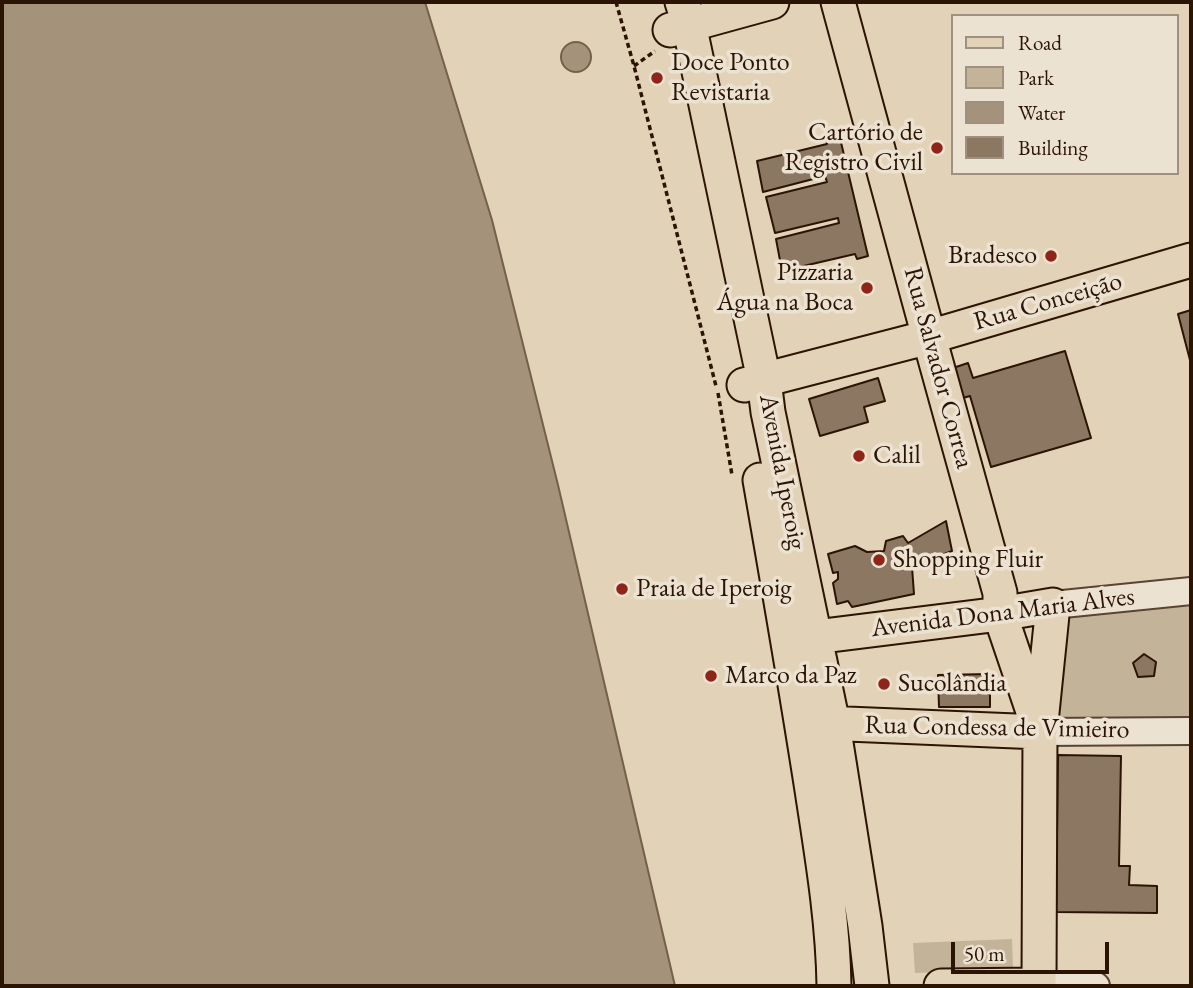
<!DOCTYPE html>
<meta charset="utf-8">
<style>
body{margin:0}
#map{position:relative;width:1193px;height:988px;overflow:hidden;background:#e2d3b8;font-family:"EB Garamond",serif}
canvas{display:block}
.frame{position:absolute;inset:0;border:4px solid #2c1404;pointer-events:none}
.legend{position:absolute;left:951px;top:14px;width:228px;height:161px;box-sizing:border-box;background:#ece2d1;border:2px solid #9f907f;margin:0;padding:9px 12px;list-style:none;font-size:21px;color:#2c1404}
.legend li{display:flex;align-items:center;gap:14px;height:35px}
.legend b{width:35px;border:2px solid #9f907f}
.scale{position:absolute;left:951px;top:942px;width:158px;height:32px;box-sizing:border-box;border:4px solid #2c1404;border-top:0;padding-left:9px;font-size:21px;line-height:24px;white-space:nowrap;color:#2c1404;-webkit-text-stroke:5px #ece2d1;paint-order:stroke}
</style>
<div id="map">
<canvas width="1193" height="988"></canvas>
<div class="frame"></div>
<ul class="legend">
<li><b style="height:9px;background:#e2d3b8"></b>Road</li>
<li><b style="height:19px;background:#c3b399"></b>Park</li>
<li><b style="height:19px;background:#a4927b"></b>Water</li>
<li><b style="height:19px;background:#8b7762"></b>Building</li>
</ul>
<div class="scale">50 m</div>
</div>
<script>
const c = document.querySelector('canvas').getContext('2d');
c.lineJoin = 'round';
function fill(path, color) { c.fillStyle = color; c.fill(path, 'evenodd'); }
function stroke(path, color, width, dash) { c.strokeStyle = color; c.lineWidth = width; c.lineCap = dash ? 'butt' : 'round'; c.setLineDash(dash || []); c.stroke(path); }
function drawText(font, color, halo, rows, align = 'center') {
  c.font = font + ' "EB Garamond",serif'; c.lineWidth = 7; c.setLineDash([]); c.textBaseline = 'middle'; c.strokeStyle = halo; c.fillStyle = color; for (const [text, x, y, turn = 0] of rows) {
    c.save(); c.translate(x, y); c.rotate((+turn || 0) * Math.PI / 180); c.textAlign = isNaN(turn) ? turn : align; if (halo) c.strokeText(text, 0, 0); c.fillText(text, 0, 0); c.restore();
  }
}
const green = new Path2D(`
 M 1191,605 L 1191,717 L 1059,720 L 1049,707 L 1071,615 Z
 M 1012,939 L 1013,969 L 915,973 L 913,943 Z`);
const water = new Path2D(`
 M 2,2 L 425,2 L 492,220 L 558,485 L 675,986 L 2,986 Z
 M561 57a15 15 0 1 1 30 0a15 15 0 1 1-30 0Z`);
const building = new Path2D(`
 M 839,134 L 868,256 L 857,259 L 855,254 L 782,271 L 776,239 L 839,223 L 838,218 L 775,233 L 766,197 L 827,182 L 825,176 L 763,192 L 757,161 L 827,144 L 826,137 Z
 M 1191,310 L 1191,364 L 1178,314 Z
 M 1065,351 L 1091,438 L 991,467 L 970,396 L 959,399 L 950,369 L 968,363 L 973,378 Z
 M 878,378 L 885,401 L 864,407 L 868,422 L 820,436 L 809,399 Z
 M 946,521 L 952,551 L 912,567 L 914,594 L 852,607 L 848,601 L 837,604 L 833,583 L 838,579 L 838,572 L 833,573 L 828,554 L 855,546 L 867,552 L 884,551 L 886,541 L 903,536 L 908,543 Z
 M 1144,654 L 1156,662 L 1154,676 L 1138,677 L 1133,663 Z
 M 990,674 L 990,707 L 939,707 L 938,675 Z
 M 1058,755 L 1121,756 L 1119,866 L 1130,866 L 1129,885 L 1157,886 L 1157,913 L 1056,912 Z`);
const path = new Path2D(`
 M 616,2 L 634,66 L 716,386
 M 634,66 L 655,51
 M 718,393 L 732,475`);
const minor = new Path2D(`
 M 1053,605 L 1191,591
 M 1040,732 L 1191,731
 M 1039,986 L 1039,985 L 1096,986`);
const major = new Path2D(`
 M 682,2 L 689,24 L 764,380 L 768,412 L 833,724 L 865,926 L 872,986
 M 838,2 L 929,337 L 1000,593 L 1000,614 L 1040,732
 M 670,30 L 772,2
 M 744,385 L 929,337 L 1191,260
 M 760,480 C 778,583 796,687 812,790 C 822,856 833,920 834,986
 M 815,637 L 1000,614 L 1053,605 L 1040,732 L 1039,985 L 941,986
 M 811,727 L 847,724 L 1040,732`);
const markers = [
 [657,78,7,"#8f2418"],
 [937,148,7,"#8f2418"],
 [1051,256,7,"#8f2418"],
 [867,288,7,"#8f2418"],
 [859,456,7,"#8f2418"],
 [879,560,7,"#8f2418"],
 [622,589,7,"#8f2418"],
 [711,676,7,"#8f2418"],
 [884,684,7,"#8f2418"]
];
const poiNames = [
 ["Doce Ponto",671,63],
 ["Revistaria",671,93],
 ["Cartório de",923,133,"right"],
 ["Registro Civil",923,163,"right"],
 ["Bradesco",1037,256,"right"],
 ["Pizzaria",853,273,"right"],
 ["Água na Boca",853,303,"right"],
 ["Calil",873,456],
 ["Shopping Fluir",893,560],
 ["Praia de Iperoig",636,589],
 ["Marco da Paz",725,676],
 ["Sucolândia",898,684]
];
const streetNames = [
 ["Rua Conceição",1048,302,-16],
 ["Rua Salvador Correa",938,368,75],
 ["Avenida Iperoig",782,472,79],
 ["Avenida Dona Maria Alves",1003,613,-7],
 ["Rua Condessa de Vimieiro",997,728,1]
];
fill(green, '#c3b399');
fill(water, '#a4927b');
stroke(water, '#74604b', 2);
fill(building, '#8b7762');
stroke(building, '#2c1404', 2);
stroke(minor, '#5a4431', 30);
stroke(major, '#2c1404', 37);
stroke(path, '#2c1404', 3.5, [5, 3.5]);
stroke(minor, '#ece2d1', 26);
stroke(major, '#e2d3b8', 33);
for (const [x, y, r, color] of markers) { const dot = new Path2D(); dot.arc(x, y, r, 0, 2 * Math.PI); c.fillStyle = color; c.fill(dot); stroke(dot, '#ece2d1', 2.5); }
drawText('26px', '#2c1404', '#ece2d1', poiNames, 'left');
drawText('26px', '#2c1404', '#ece2d1', streetNames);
</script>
